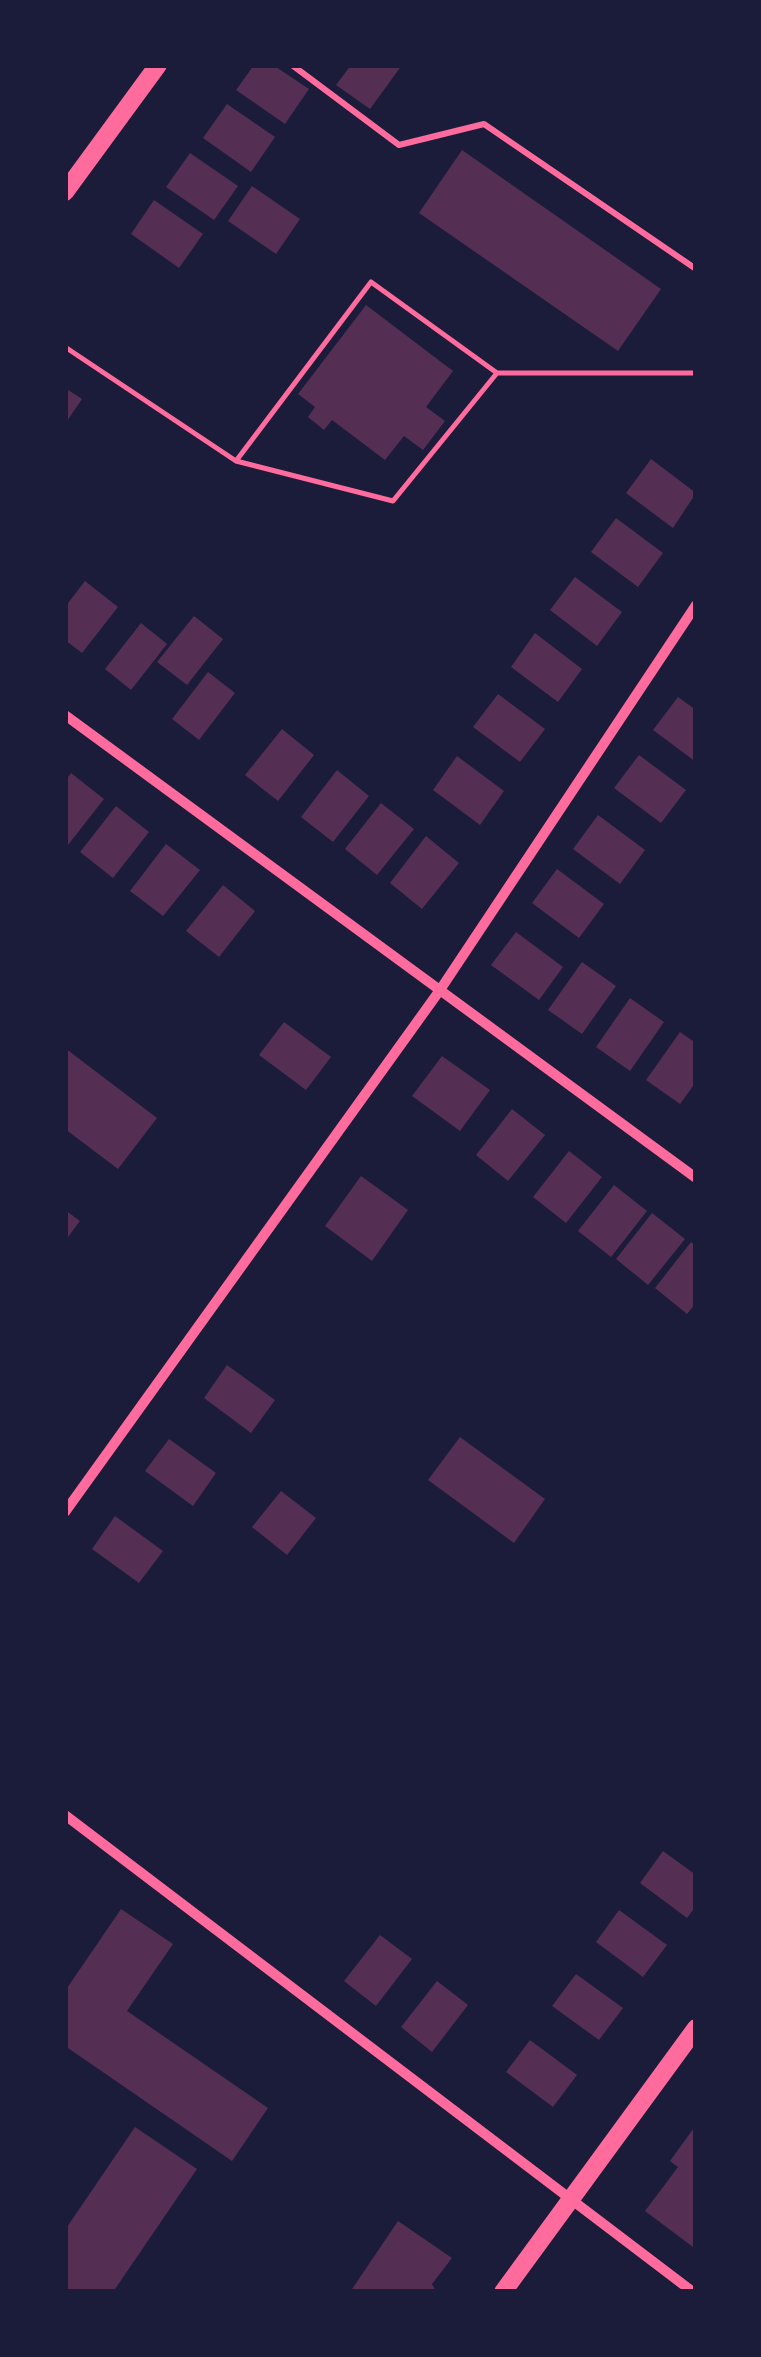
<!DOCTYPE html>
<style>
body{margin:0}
#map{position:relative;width:761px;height:2357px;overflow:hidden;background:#1b1b3a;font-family:Rubik,sans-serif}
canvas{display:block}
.frame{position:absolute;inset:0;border:68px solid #1b1b3a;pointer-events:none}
</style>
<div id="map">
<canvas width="761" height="2357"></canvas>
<div class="frame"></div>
</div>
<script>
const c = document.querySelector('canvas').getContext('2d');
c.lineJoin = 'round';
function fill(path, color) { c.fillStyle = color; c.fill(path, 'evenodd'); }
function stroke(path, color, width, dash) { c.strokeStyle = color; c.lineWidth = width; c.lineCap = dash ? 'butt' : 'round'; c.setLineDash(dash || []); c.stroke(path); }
const building = new Path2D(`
 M 254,65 L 273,65 L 309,89 L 285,124 L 236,90 Z
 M 351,65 L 402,65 L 370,109 L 336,85 Z
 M 227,104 L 275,137 L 251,172 L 203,138 Z
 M 462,150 L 661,289 L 618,351 L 419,213 Z
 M 190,153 L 238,186 L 214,220 L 166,187 Z
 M 252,186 L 300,219 L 276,254 L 228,221 Z
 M 154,200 L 203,234 L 179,268 L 131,234 Z
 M 366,305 L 453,371 L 426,407 L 445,421 L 423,450 L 404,436 L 385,460 L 332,420 L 324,430 L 308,417 L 315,407 L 298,394 Z
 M 65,388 L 82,399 L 65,424 Z
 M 651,459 L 696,493 L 673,528 L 626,493 Z
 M 616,518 L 663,553 L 638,587 L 591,552 Z
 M 575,577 L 622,612 L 597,646 L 550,610 Z
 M 85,581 L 118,607 L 82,653 L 65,640 L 65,607 Z
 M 194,616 L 223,639 L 187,685 L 157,662 Z
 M 141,623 L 167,644 L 131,690 L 105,669 Z
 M 535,633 L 582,669 L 558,702 L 511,667 Z
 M 208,672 L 235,693 L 199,740 L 172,719 Z
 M 498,694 L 545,729 L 520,762 L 473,727 Z
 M 678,697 L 696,710 L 696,762 L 653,730 Z
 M 282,729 L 314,755 L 278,801 L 245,775 Z
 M 639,755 L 686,790 L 661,823 L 614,788 Z
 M 457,756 L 504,791 L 480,825 L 433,790 Z
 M 337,770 L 369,796 L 333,842 L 301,817 Z
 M 71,773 L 104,799 L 68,845 L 65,842 L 65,781 Z
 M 381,803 L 414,829 L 377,875 L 345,849 Z
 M 116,806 L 149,832 L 113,878 L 80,852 Z
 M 598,815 L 645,850 L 620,884 L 573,849 Z
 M 426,836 L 459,863 L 422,909 L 390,883 Z
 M 166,844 L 200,870 L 163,916 L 130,891 Z
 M 557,869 L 604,904 L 579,938 L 532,903 Z
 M 223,885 L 255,911 L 219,957 L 186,931 Z
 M 516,932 L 563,967 L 539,1000 L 491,965 Z
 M 582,962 L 616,986 L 582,1034 L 548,1010 Z
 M 630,998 L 664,1022 L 630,1071 L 596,1047 Z
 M 284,1022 L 331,1057 L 306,1090 L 259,1055 Z
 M 680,1032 L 696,1043 L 696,1082 L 680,1104 L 646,1080 Z
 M 65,1048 L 157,1118 L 118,1169 L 65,1129 Z
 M 442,1056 L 490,1090 L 460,1131 L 412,1096 Z
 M 512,1109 L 545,1135 L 508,1181 L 476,1155 Z
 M 569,1151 L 602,1177 L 566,1223 L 533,1197 Z
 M 361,1176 L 408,1210 L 372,1261 L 325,1226 Z
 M 614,1185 L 647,1211 L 611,1257 L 578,1231 Z
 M 65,1210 L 80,1221 L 65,1241 Z
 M 652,1213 L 685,1239 L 648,1285 L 616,1259 Z
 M 691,1242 L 696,1246 L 696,1303 L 687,1314 L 655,1288 Z
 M 227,1365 L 275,1400 L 251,1433 L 204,1398 Z
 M 460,1437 L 545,1499 L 514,1543 L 428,1480 Z
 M 169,1439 L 216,1473 L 193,1506 L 145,1471 Z
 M 281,1491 L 316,1518 L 287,1555 L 252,1527 Z
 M 115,1516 L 163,1551 L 139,1583 L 92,1549 Z
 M 663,1851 L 696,1875 L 696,1906 L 687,1918 L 640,1883 Z
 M 121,1909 L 173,1944 L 127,2011 L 268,2108 L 232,2161 L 65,2046 L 65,1991 Z
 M 619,1910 L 667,1945 L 643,1977 L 596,1942 Z
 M 380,1935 L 412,1959 L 376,2006 L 344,1981 Z
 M 576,1974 L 623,2008 L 599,2040 L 552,2006 Z
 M 437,1981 L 468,2005 L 432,2052 L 401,2027 Z
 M 530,2040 L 577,2075 L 553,2107 L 506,2072 Z
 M 696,2125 L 696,2243 L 693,2247 L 645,2211 L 678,2167 L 670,2161 Z
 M 135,2127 L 197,2169 L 113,2292 L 65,2292 L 65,2230 Z
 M 398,2221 L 452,2258 L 432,2284 L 436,2292 L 350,2292 Z`);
const path = new Path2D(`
 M 65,347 L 236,461 L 393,501 L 497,373 L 371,282 L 236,461
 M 497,373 L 696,373`);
const service = new Path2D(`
 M 292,65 L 399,145 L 484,124 L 696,269`);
const minor = new Path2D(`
 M 65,715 L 696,1178
 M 65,1512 L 440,990 L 696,605
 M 65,1815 L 693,2292`);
const tertiary = new Path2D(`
 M 65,192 L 158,65
 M 503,2292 L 696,2028`);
fill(building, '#542f53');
stroke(path, '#ff6b9d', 5);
stroke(service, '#ff6b9d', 6);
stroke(minor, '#ff6b9d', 10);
stroke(tertiary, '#ff6b9d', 18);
</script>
